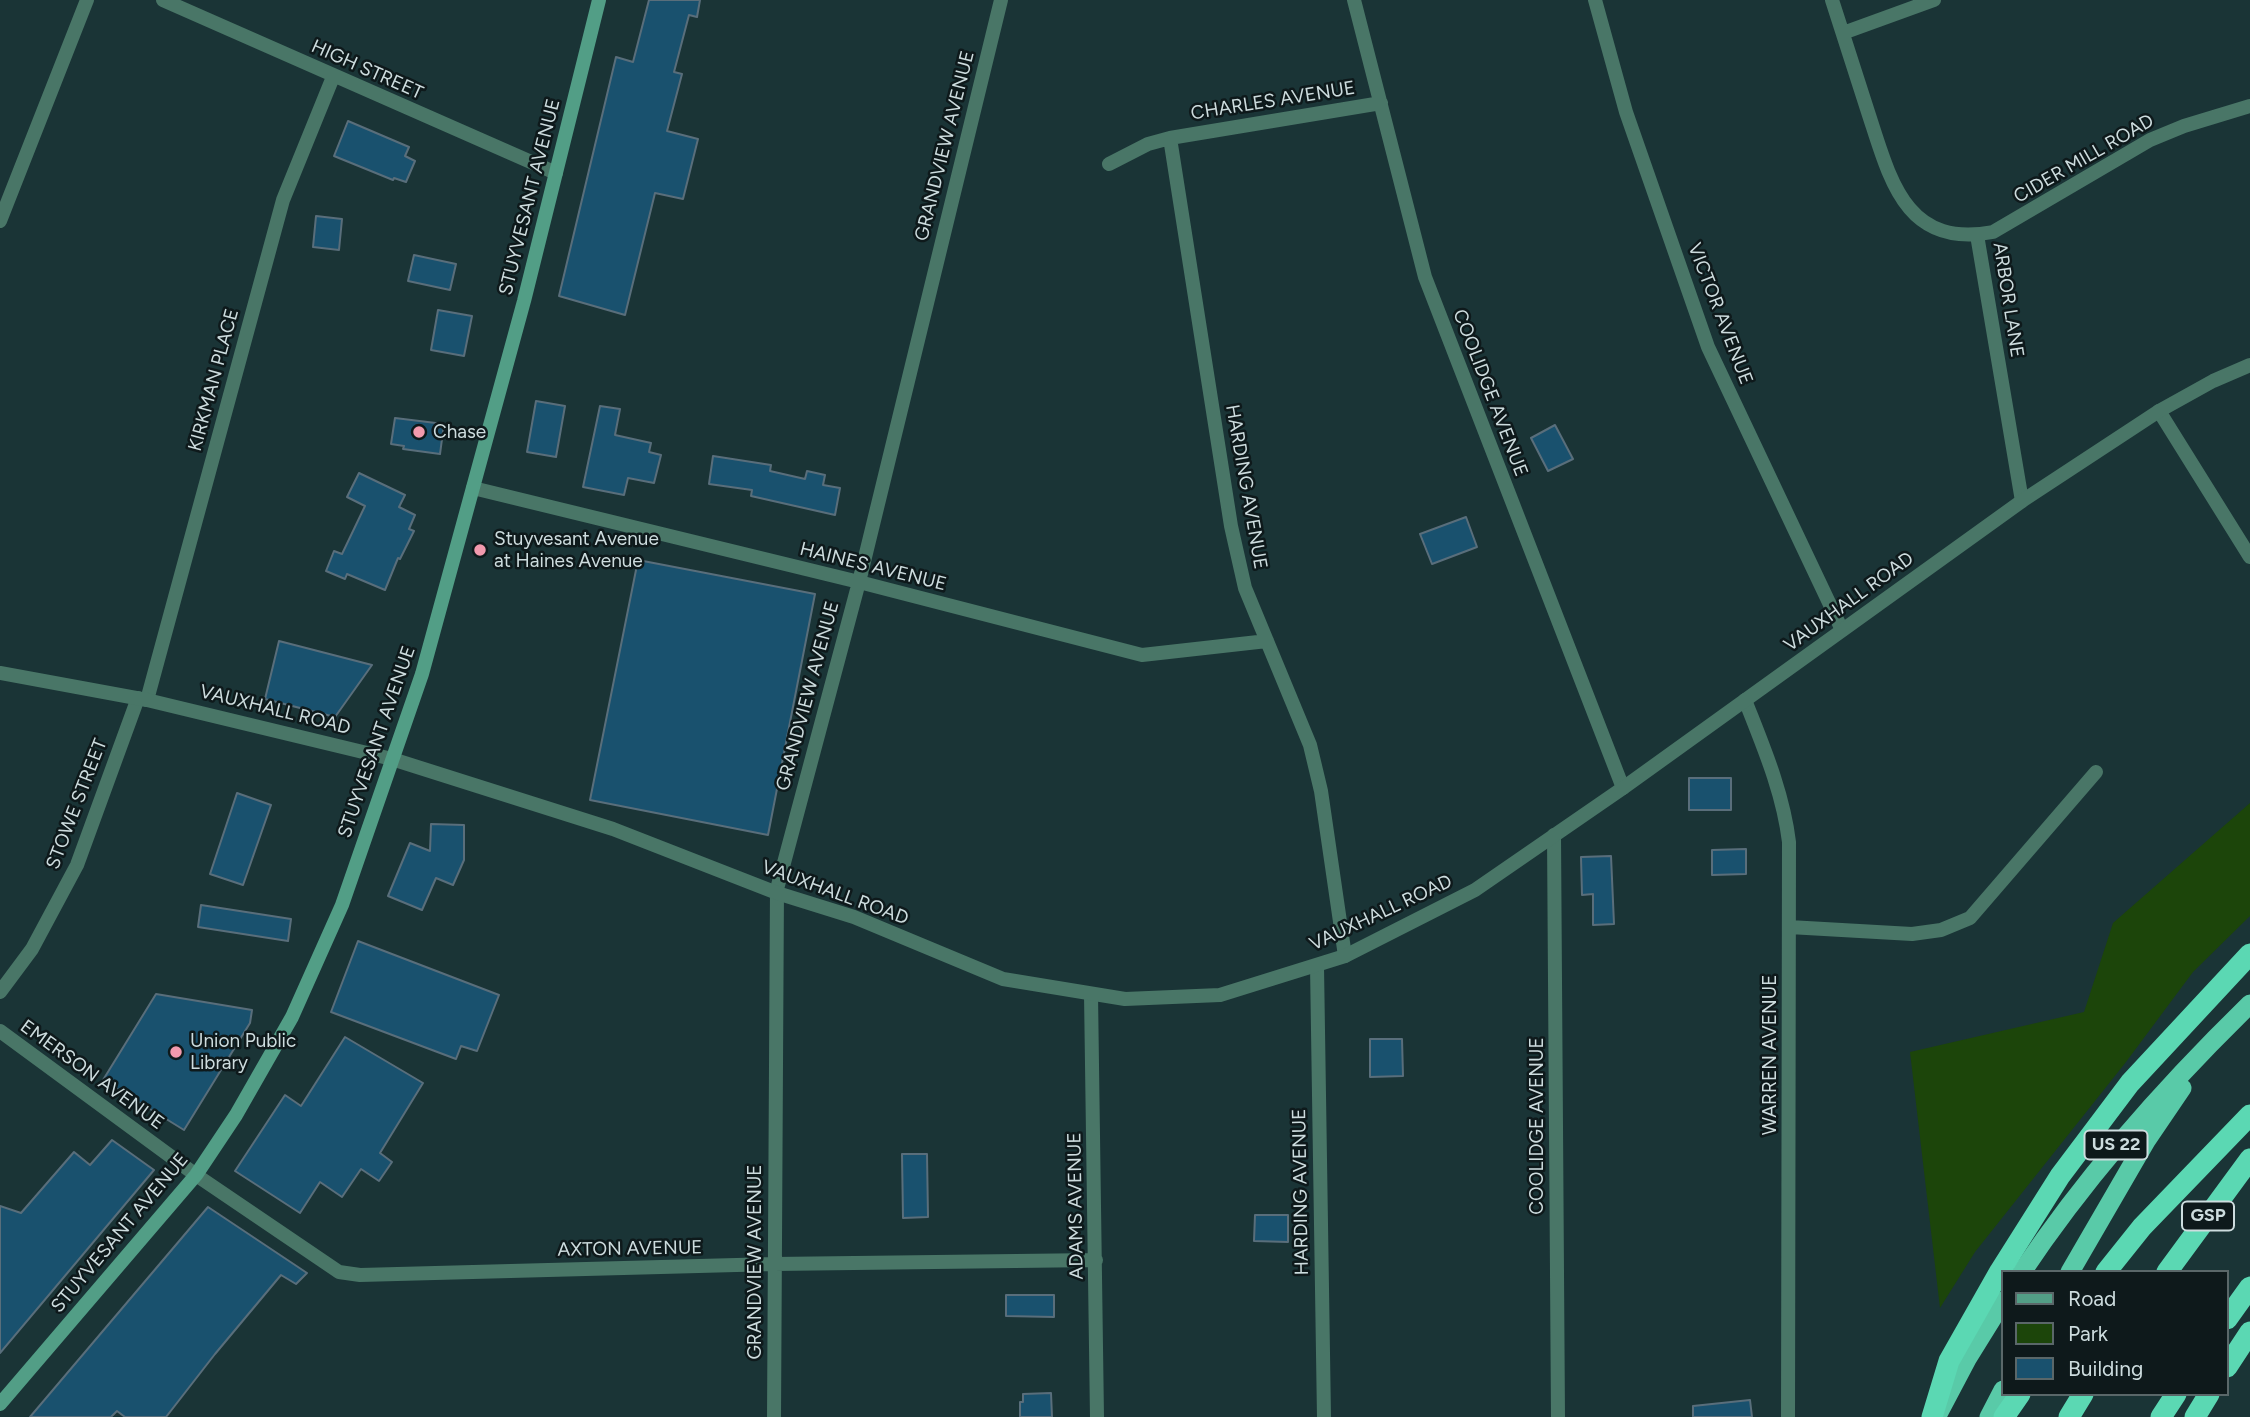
<!DOCTYPE html>
<style>
body{margin:0}
#map{position:relative;width:2250px;height:1417px;overflow:hidden;background:#1a3436;font-family:Figtree,sans-serif}
canvas{display:block}
.legend{position:absolute;left:2001px;top:1270px;width:228px;height:126px;box-sizing:border-box;background:#0e191b;border:2px solid #5a6769;margin:0;padding:9px 12px;list-style:none;font-size:21px;color:#cddcde}
.legend li{display:flex;align-items:center;gap:14px;height:35px}
.legend b{width:35px;border:2px solid #5a6769}
</style>
<div id="map">
<canvas width="2250" height="1417"></canvas>
<ul class="legend">
<li><b style="height:9px;background:#529e86"></b>Road</li>
<li><b style="height:19px;background:#1c450a"></b>Park</li>
<li><b style="height:19px;background:#19516e"></b>Building</li>
</ul>
</div>
<script>
const c = document.querySelector('canvas').getContext('2d');
c.lineJoin = 'round';
function fill(path, color) { c.fillStyle = color; c.fill(path, 'evenodd'); }
function stroke(path, color, width, dash) { c.strokeStyle = color; c.lineWidth = width; c.lineCap = dash ? 'butt' : 'round'; c.setLineDash(dash || []); c.stroke(path); }
function drawText(font, color, halo, rows, align = 'center') {
  c.font = font + ' Figtree,sans-serif'; c.lineWidth = 5; c.setLineDash([]); c.textBaseline = 'middle'; c.strokeStyle = halo; c.fillStyle = color; for (const [text, x, y, turn = 0] of rows) {
    c.save(); c.translate(x, y); c.rotate((+turn || 0) * Math.PI / 180); c.textAlign = isNaN(turn) ? turn : align; if (halo) c.strokeText(text, 0, 0); c.fillText(text, 0, 0); c.restore();
  }
}
const green = new Path2D(`
 M 2250,803 L 2250,916 L 2193,972 L 2126,1062 L 1975,1252 L 1940,1308 L 1910,1052 L 2084,1012 L 2113,923 Z`);
const building = new Path2D(`
 M 649,0 L 700,0 L 697,17 L 689,15 L 674,72 L 682,74 L 667,131 L 698,139 L 683,199 L 655,193 L 625,315 L 559,296 L 616,57 L 633,62 Z
 M 348,121 L 409,147 L 405,156 L 415,161 L 406,182 L 394,178 L 393,180 L 334,156 Z
 M 316,216 L 342,219 L 339,250 L 313,247 Z
 M 414,255 L 456,264 L 450,290 L 408,281 Z
 M 438,310 L 472,316 L 464,356 L 431,350 Z
 M 536,401 L 565,406 L 556,457 L 527,452 Z
 M 600,406 L 620,409 L 615,435 L 651,443 L 649,452 L 661,455 L 654,483 L 628,478 L 624,495 L 583,487 Z
 M 395,418 L 444,424 L 440,454 L 403,449 L 404,446 L 391,444 Z
 M 1555,425 L 1573,459 L 1548,471 L 1531,438 Z
 M 713,456 L 771,465 L 770,471 L 805,479 L 807,471 L 825,475 L 823,485 L 840,488 L 835,515 L 751,496 L 752,490 L 709,484 Z
 M 359,473 L 405,495 L 399,507 L 415,515 L 409,529 L 414,531 L 400,559 L 398,558 L 385,590 L 347,574 L 345,579 L 326,571 L 334,551 L 342,554 L 365,506 L 347,497 Z
 M 1466,517 L 1477,547 L 1432,564 L 1420,534 Z
 M 638,560 L 815,594 L 768,835 L 590,800 Z
 M 279,641 L 372,665 L 335,717 L 265,699 Z
 M 1689,778 L 1731,778 L 1731,810 L 1689,810 Z
 M 237,793 L 271,805 L 243,885 L 210,874 Z
 M 431,824 L 464,825 L 464,860 L 453,885 L 436,878 L 422,910 L 388,896 L 410,843 L 430,851 Z
 M 1746,849 L 1746,874 L 1712,875 L 1712,850 Z
 M 1611,856 L 1614,924 L 1593,925 L 1593,894 L 1582,895 L 1581,857 Z
 M 201,905 L 291,919 L 288,941 L 198,927 Z
 M 358,941 L 499,995 L 477,1051 L 461,1046 L 456,1059 L 331,1012 Z
 M 156,994 L 252,1010 L 250,1023 L 184,1130 L 103,1080 Z
 M 345,1037 L 423,1083 L 380,1153 L 392,1162 L 379,1181 L 361,1169 L 342,1197 L 320,1182 L 300,1213 L 235,1171 L 285,1095 L 301,1106 Z
 M 1370,1039 L 1402,1039 L 1403,1076 L 1370,1077 Z
 M 112,1140 L 154,1170 L 0,1353 L 0,1206 L 21,1213 L 74,1152 L 90,1165 Z
 M 902,1154 L 927,1154 L 928,1217 L 903,1218 Z
 M 208,1207 L 307,1273 L 296,1284 L 281,1275 L 215,1354 L 166,1417 L 125,1417 L 117,1411 L 111,1417 L 30,1417 Z
 M 1255,1215 L 1288,1215 L 1288,1242 L 1254,1241 Z
 M 1006,1295 L 1054,1295 L 1054,1317 L 1006,1316 Z
 M 1051,1393 L 1052,1417 L 1020,1417 L 1020,1402 L 1023,1402 L 1023,1394 Z
 M 1750,1400 L 1752,1417 L 1693,1417 L 1693,1406 Z`);
const minor = new Path2D(`
 M 163,0 L 556,173
 M 1354,0 L 1425,277 L 1623,788
 M 1595,0 L 1626,112 L 1708,347 L 1842,630
 M 1832,0 C 1844,37 1856,74 1868,112 C 1890,179 1905,249 1993,232 L 2150,140 L 2184,126 L 2250,106
 M 1843,33 L 1934,0
 M 1170,138 L 1231,526 L 1245,588 L 1310,745 L 1321,791 L 1345,956
 M 1109,164 L 1148,144 L 1170,138 L 1381,103
 M 0,221 L 87,0
 M 1977,235 L 2022,501
 M 2159,411 L 2250,557
 M 473,488 L 859,582 L 1142,655 L 1267,641
 M 147,700 L 283,200 L 333,77
 M 1745,700 C 1763,746 1783,792 1789,842 L 1788,1417
 M 1554,835 L 1558,1417
 M 1789,927 L 1912,934 L 1941,930 L 1970,918 L 2096,772
 M 1317,966 L 1324,1417
 M 0,992 L 32,949 L 77,865 L 138,698
 M 1091,994 L 1097,1417
 M 0,1031 L 196,1175 L 339,1272 L 360,1275 L 774,1264 L 1096,1260
 M 774,1417 L 777,889 L 859,582 L 1001,0`);
const tertiary = new Path2D(`
 M 0,673 L 147,700 L 392,759 L 613,829 L 777,893 L 854,917 L 1003,979 L 1125,999 L 1220,995 L 1345,956 L 1475,890 L 1623,788 L 2022,501 L 2159,411 L 2213,381 L 2250,365`);
const secondary = new Path2D(`
 M 0,1404 L 196,1175 L 236,1115 L 292,1017 L 342,905 L 422,674 L 524,301 L 599,0`);
const trunk = new Path2D(`
 M 2022,1272 C 2088,1173 2165,1087 2250,1004
 M 2070,1272 L 2146,1141 L 2182,1088
 M 1939,1412 L 1967,1359 L 2003,1301
 M 1989,1417 L 2003,1390`);
const motorway = new Path2D(`
 M 2106,1272 L 2142,1227 L 2250,1115
 M 2167,1272 L 2250,1159
 M 2227,1319 L 2250,1287
 M 2227,1367 L 2250,1332
 M 1932,1417 L 1949,1361 L 2000,1271 L 2060,1176 L 2130,1083 L 2250,954
 M 2004,1417 L 2020,1394
 M 2069,1417 L 2083,1394
 M 2161,1417 L 2176,1394
 M 2195,1417 L 2209,1394`);
const markers = [
 [419,432,7,"#f29aae"],
 [480,550,7,"#f29aae"],
 [176,1052,7,"#f29aae"]
];
const shields = [
 [2116,1145,63],
 [2208,1216,52]
];
const shieldNames = [
 ["US 22",2116,1145],
 ["GSP",2208,1216]
];
const streetNames = [
 ["HIGH STREET",367,70,24],
 ["CHARLES AVENUE",1273,101,-9],
 ["GRANDVIEW AVENUE",945,146,-76],
 ["CIDER MILL ROAD",2084,159,-30],
 ["STUYVESANT AVENUE",530,197,-76],
 ["ARBOR LANE",2008,300,81],
 ["VICTOR AVENUE",1720,314,69],
 ["KIRKMAN PLACE",214,380,-75],
 ["COOLIDGE AVENUE",1490,393,69],
 ["HARDING AVENUE",1246,487,80],
 ["HAINES AVENUE",873,567,14],
 ["VAUXHALL ROAD",1849,602,-36],
 ["GRANDVIEW AVENUE",808,696,-75],
 ["VAUXHALL ROAD",275,710,14],
 ["STUYVESANT AVENUE",377,742,-71],
 ["STOWE STREET",77,804,-69],
 ["VAUXHALL ROAD",835,893,20],
 ["VAUXHALL ROAD",1381,913,-25],
 ["WARREN AVENUE",1770,1055,-90],
 ["EMERSON AVENUE",92,1075,36],
 ["COOLIDGE AVENUE",1537,1126,-90],
 ["HARDING AVENUE",1301,1192,-91],
 ["ADAMS AVENUE",1076,1206,-91],
 ["STUYVESANT AVENUE",120,1233,-50],
 ["AXTON AVENUE",630,1249,-1],
 ["GRANDVIEW AVENUE",755,1262,-90]
];
const poiNames = [
 ["Chase",433,432],
 ["Stuyvesant Avenue",494,539],
 ["at Haines Avenue",494,561],
 ["Union Public",190,1041],
 ["Library",190,1063]
];
fill(green, '#1c450a');
fill(building, '#19516e');
stroke(building, '#596e7b', 2);
stroke(minor, '#497667', 14);
stroke(tertiary, '#497667', 14);
stroke(secondary, '#529e86', 14);
stroke(trunk, '#59caa8', 19);
stroke(motorway, '#5bd8b3', 21);
for (const [x, y, r, color] of markers) { const dot = new Path2D(); dot.arc(x, y, r, 0, 2 * Math.PI); c.fillStyle = color; c.fill(dot); stroke(dot, '#0e191b', 2.5); }
for (const [x, y, w] of shields) { const box = new Path2D(); box.roundRect(x - w / 2, y - 14.5, w, 29, 5); c.fillStyle = '#0e191b'; c.fill(box); stroke(box, '#cddcde', 2); }
drawText('bold 18px', '#cddcde', null, shieldNames);
drawText('19px', '#cddcde', '#0e191b', streetNames);
drawText('19px', '#cddcde', '#0e191b', poiNames, 'left');
</script>
